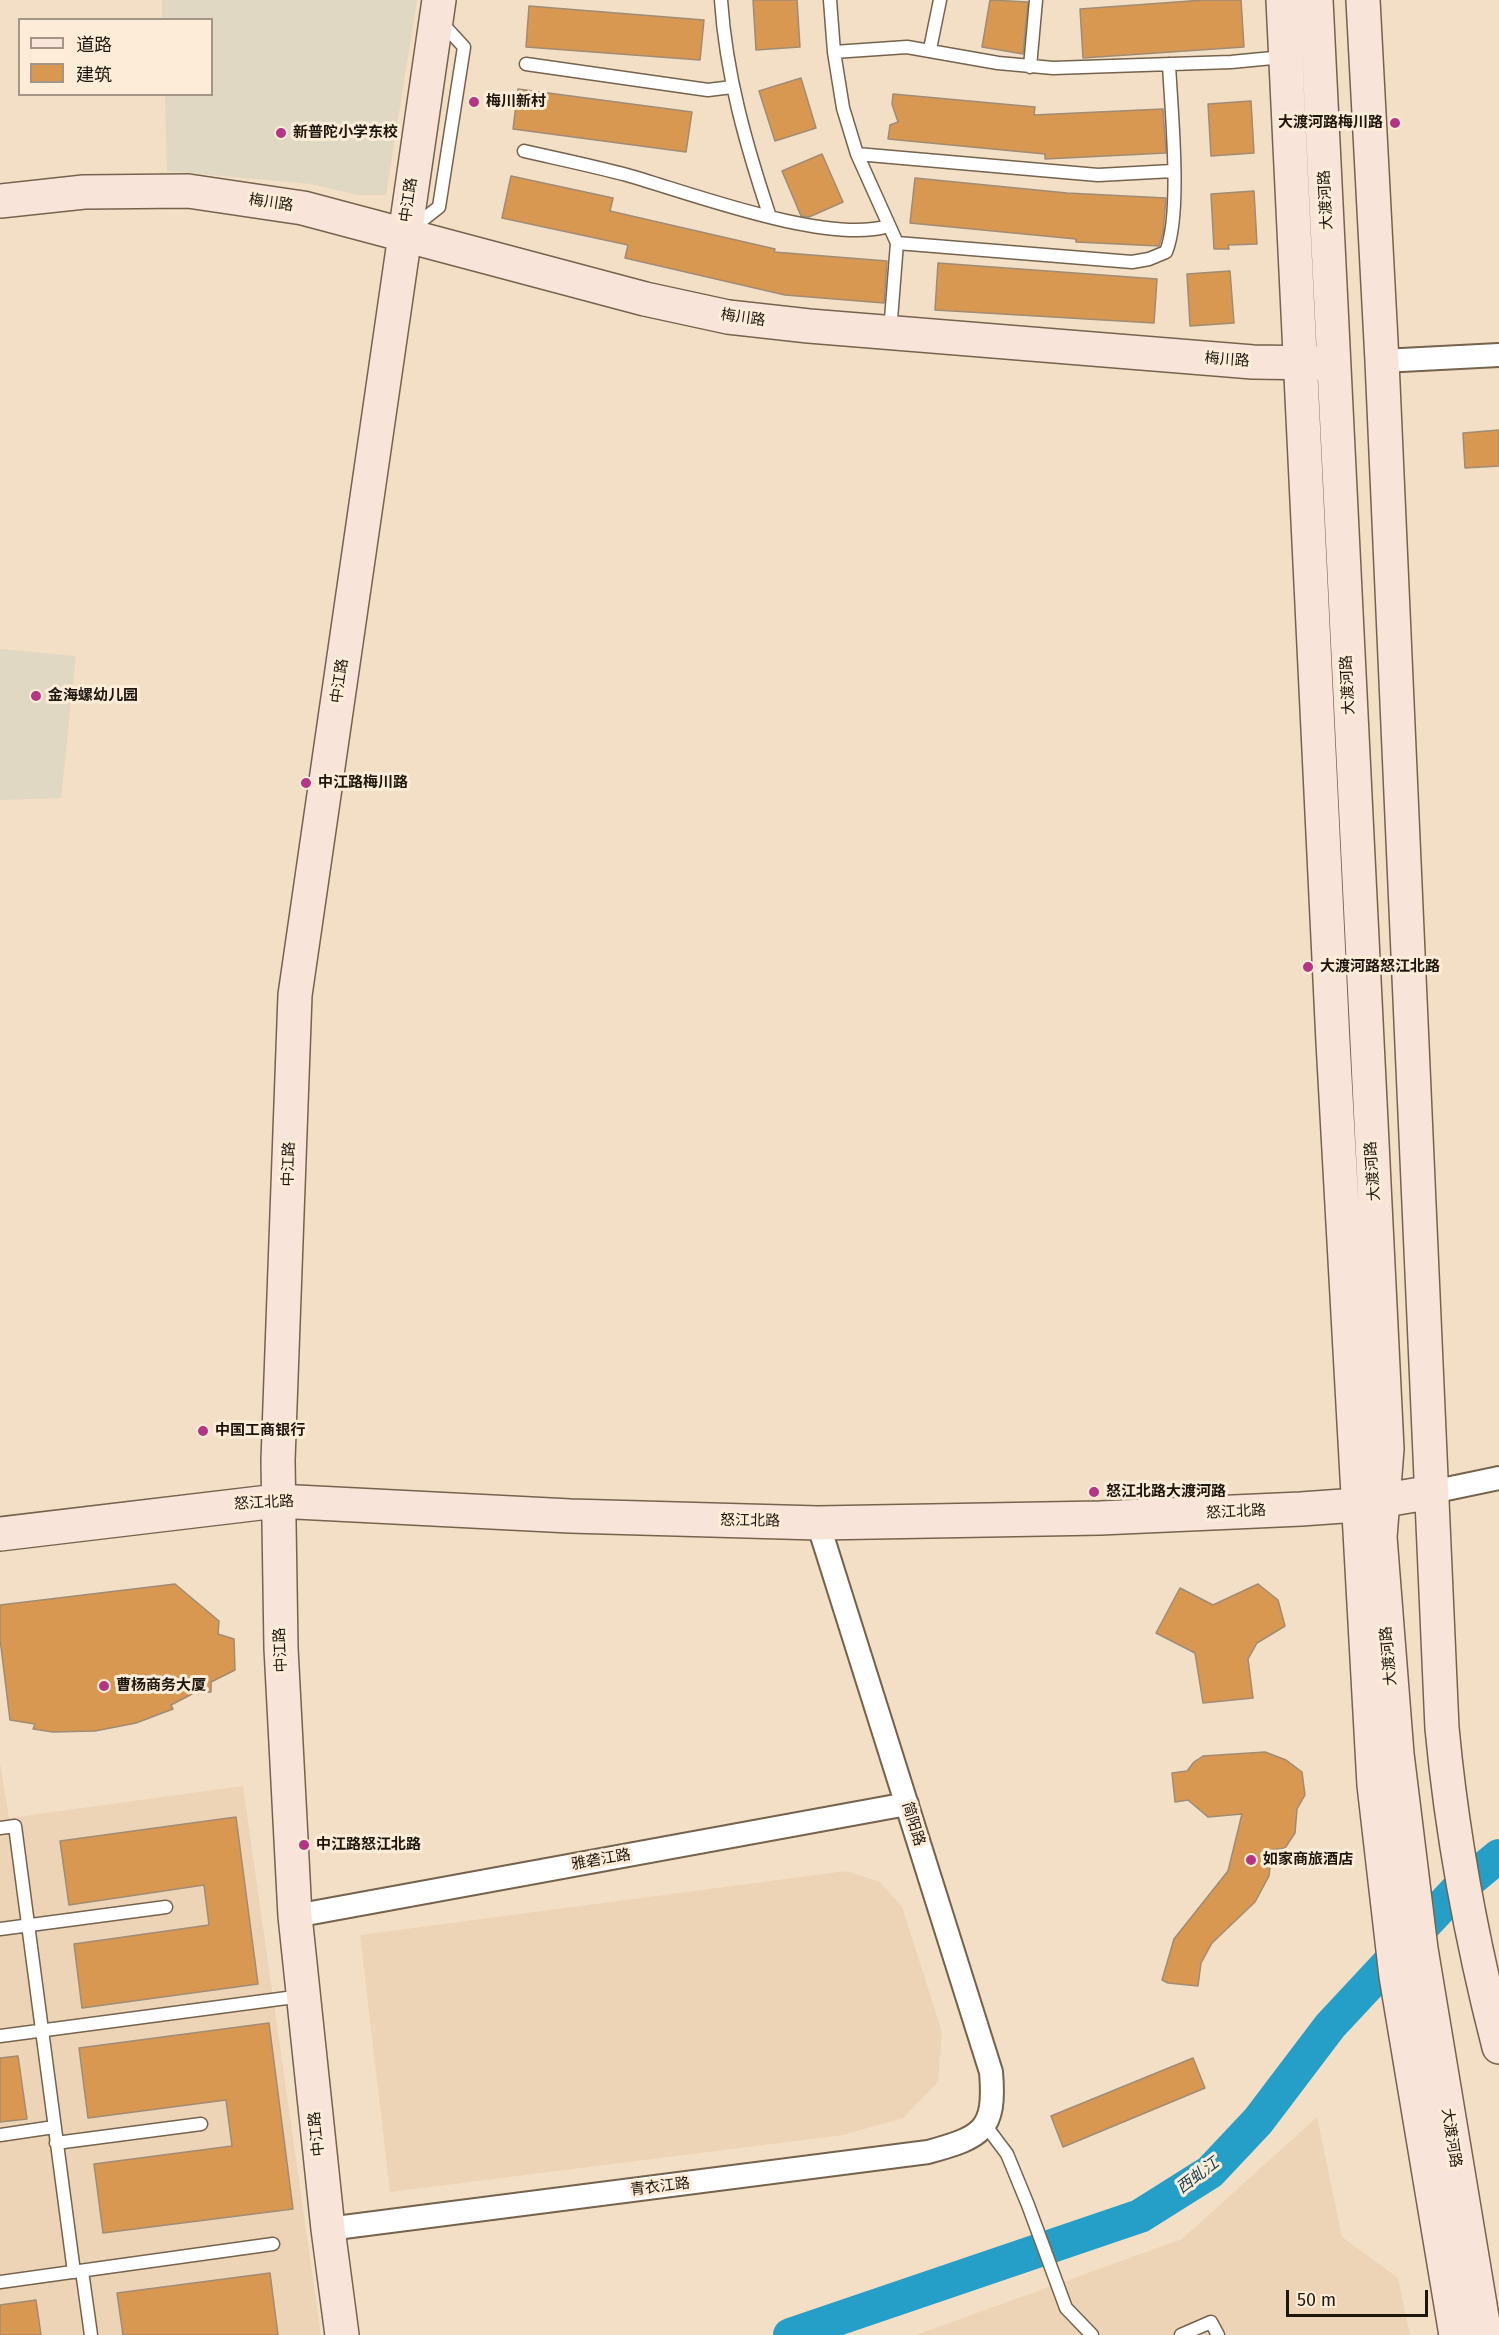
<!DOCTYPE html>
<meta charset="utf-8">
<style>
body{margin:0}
#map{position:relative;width:1499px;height:2335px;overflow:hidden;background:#f3dec6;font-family:"Fira Sans","Noto Sans SC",sans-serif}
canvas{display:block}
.legend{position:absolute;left:18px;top:18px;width:195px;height:78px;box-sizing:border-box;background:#fdecd8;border:2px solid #a39687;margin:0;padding:8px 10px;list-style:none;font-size:18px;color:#1d160d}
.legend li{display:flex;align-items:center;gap:12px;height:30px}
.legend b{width:30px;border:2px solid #a39687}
.scale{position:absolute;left:1286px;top:2290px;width:142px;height:27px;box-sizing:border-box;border:3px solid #1d160d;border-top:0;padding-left:8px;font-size:18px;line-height:21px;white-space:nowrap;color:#1d160d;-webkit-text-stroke:4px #fdecd8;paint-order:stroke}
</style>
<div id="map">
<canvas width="1499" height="2335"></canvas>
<ul class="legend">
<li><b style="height:8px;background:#f9e4da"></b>道路</li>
<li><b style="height:16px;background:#d89851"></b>建筑</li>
</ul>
<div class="scale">50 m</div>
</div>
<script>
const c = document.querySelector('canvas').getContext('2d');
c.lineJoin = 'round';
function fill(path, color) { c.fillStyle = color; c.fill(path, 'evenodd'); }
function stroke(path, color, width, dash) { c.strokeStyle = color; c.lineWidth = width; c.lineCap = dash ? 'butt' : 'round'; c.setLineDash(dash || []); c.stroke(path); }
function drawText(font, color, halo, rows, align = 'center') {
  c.font = font + ' "Fira Sans","Noto Sans SC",sans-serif'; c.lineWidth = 6; c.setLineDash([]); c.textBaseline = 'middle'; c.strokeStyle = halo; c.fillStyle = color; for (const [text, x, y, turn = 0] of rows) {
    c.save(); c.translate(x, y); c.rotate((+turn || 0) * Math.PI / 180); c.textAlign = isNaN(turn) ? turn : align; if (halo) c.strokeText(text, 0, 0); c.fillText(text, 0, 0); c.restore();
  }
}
const built = new Path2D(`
 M 0,1763 L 9,1818 L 243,1786 L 321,2335 L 0,2335 Z
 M 846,1871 L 880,1882 L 902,1907 L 942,2032 L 938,2082 L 903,2118 L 843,2135 L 390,2192 L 360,1935 Z
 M 1317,2117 L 1342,2237 L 1398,2278 L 1410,2335 L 916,2335 L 1182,2239 Z`);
const education = new Path2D(`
 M 162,0 L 417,0 L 386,195 L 358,195 L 311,184 L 167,171 L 165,95 L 212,94 L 212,20 L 162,19 Z
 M 0,649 L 76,656 L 61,798 L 0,800 Z`);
const river = new Path2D(`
 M 790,2335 L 1140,2216 L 1210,2172 L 1258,2121 L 1330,2026 L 1454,1893 L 1499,1856`);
const building = new Path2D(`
 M 753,0 L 797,0 L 800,47 L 756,50 Z
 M 990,0 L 1028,2 L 1023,54 L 982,47 Z
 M 1204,0 L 1241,0 L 1244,47 L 1083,58 L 1080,9 Z
 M 529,6 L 704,20 L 700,60 L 526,47 Z
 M 801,78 L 816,128 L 775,141 L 759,91 Z
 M 518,89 L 692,112 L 686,152 L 513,129 Z
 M 893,94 L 1035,107 L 1034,115 L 1163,109 L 1166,153 L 1045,159 L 1045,154 L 888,139 L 890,125 L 898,122 L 892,104 Z
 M 1251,101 L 1254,153 L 1211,156 L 1208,104 Z
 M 822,154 L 843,202 L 809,217 L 801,216 L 782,171 Z
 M 511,176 L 613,198 L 610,211 L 775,249 L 774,252 L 887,261 L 884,303 L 785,295 L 625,258 L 628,245 L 502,218 Z
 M 915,178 L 1067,193 L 1166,198 L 1163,233 L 1159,246 L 1076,242 L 1076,239 L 910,223 Z
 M 1254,191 L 1257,244 L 1228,245 L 1229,249 L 1214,249 L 1211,194 Z
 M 938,263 L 1157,279 L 1154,323 L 935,310 Z
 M 1230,271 L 1234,323 L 1190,326 L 1187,274 Z
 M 1499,430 L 1499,466 L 1465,468 L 1463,433 Z
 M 175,1584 L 219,1621 L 218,1634 L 234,1639 L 235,1670 L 211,1682 L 211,1692 L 194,1693 L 171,1705 L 173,1709 L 136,1723 L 95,1731 L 53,1732 L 33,1729 L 35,1724 L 10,1720 L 0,1639 L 0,1605 Z
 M 1258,1584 L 1278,1600 L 1285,1626 L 1257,1643 L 1248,1659 L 1253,1698 L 1203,1703 L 1195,1653 L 1156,1633 L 1180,1588 L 1213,1605 Z
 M 1265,1752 L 1286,1760 L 1302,1772 L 1305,1795 L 1297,1809 L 1295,1833 L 1285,1848 L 1272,1850 L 1269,1876 L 1255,1902 L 1212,1943 L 1201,1963 L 1198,1986 L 1168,1983 L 1162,1980 L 1174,1939 L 1228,1871 L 1242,1814 L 1208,1817 L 1188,1800 L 1175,1802 L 1172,1773 L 1187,1771 L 1194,1762 L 1203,1756 Z
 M 236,1817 L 258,1984 L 82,2008 L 74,1944 L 209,1925 L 204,1885 L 69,1905 L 60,1841 Z
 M 269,2023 L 293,2209 L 103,2233 L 94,2164 L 232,2146 L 226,2100 L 88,2118 L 79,2048 Z
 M 18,2056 L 27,2119 L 0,2122 L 0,2058 Z
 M 1193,2058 L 1205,2088 L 1063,2147 L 1051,2116 Z
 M 270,2273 L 278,2335 L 123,2335 L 117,2293 Z
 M 36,2300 L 41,2335 L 0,2335 L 0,2305 Z`);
const lane = new Path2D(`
 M 721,0 C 726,75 746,145 770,217
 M 830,0 L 834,52 L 843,108 L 857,154 L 897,243 L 890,332
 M 930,49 L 940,0
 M 834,52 L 907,47 L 998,63 L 1053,68 L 1231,62 L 1283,57
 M 526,64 L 708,90 L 732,87
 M 1030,67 L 1036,0
 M 524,151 C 559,159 593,166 627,175 C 690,193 828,245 888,226
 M 857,154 L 1098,175 L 1173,171
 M 411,229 L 439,207 L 464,47 L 441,22
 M 897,243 L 1132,262 L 1149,259 L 1166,252 C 1182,213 1171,109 1169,64
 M 0,1828 L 15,1826 L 74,2272
 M 0,1929 L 166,1907
 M 0,2036 L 302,1996
 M 986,2126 L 1007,2154 L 1028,2205 L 1066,2308 L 1092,2335
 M 0,2135 L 54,2127
 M 56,2143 L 201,2124
 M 82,2271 L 91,2335
 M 0,2282 L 273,2244
 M 1181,2335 L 1211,2322 L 1218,2335`);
const street = new Path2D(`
 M 1382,361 L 1499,355
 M 1432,1492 L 1499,1478
 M 295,1916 L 907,1804
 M 328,2229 L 928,2152 C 982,2137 996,2131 991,2072 L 818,1523`);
const secondary = new Path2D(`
 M 1283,0 L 1333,1042 L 1374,1785 L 1396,1976 L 1456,2335
 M 1316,0 L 1387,1449 L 1380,1537 L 1397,1754 L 1421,1949 L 1485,2335
 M 1363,0 L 1382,361 L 1442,1728 C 1452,1836 1472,1942 1499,2047
 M 0,201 L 84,192 L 188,191 L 303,208 L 645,299 L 728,317 L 809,326 L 1253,362 L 1322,363
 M 0,1534 L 277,1501 L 570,1516 L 818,1523 L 1100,1518 L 1301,1509 L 1357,1505 L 1432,1492
 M 342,2335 L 328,2229 L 295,1916 L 281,1648 L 278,1460 L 295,995 L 439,0`);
const markers = [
 [474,102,6,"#b33583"],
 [1395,123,6,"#b33583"],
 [281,133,6,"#b33583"],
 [36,696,6,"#b33583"],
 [306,783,6,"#b33583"],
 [1308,967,6,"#b33583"],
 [203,1431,6,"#b33583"],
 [1094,1492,6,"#b33583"],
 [104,1686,6,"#b33583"],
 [304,1845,6,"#b33583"],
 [1251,1860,6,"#b33583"]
];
const poiNames = [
 ["梅川新村",486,102],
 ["大渡河路梅川路",1383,123,"right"],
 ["新普陀小学东校",293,133],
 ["金海螺幼儿园",48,696],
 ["中江路梅川路",318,783],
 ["大渡河路怒江北路",1320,967],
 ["中国工商银行",215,1431],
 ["怒江北路大渡河路",1106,1492],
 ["曹杨商务大厦",116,1686],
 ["中江路怒江北路",316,1845],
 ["如家商旅酒店",1263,1860]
];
const streetNames = [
 ["中江路",409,200,-82],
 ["大渡河路",1326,200,-93],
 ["梅川路",271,203,8],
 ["梅川路",743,318,8],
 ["梅川路",1227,360,4],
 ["中江路",340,681,-82],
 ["大渡河路",1348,685,-93],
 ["中江路",289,1164,-88],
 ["大渡河路",1373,1171,-94],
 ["怒江北路",264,1503,-3],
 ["怒江北路",1236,1512,-3],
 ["怒江北路",750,1521,1],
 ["中江路",281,1650,-93],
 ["大渡河路",1389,1656,-95],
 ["简阳路",913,1824,73],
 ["雅砻江路",601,1860,-10],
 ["中江路",317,2134,-96],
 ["大渡河路",1451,2138,81],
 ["青衣江路",660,2187,-7]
];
const waterNames = [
 ["西虬江",1198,2176,-37]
];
fill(built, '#eed4b6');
fill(education, '#e0d8c2');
stroke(river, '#259fc8', 34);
fill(building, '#d89851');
stroke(building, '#a08b75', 1.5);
stroke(lane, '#75634d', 15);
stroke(street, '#75634d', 26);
stroke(secondary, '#75634d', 36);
stroke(lane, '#fff', 12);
stroke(street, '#fff', 22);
stroke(secondary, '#f9e4da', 33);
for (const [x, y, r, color] of markers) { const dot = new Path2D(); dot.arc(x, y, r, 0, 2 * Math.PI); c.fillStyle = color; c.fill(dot); stroke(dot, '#fdecd8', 2); }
drawText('bold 15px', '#1d160d', '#fdecd8', poiNames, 'left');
drawText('15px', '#1d160d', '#fdecd8', streetNames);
drawText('italic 16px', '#0d3f50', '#fdecd8', waterNames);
</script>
